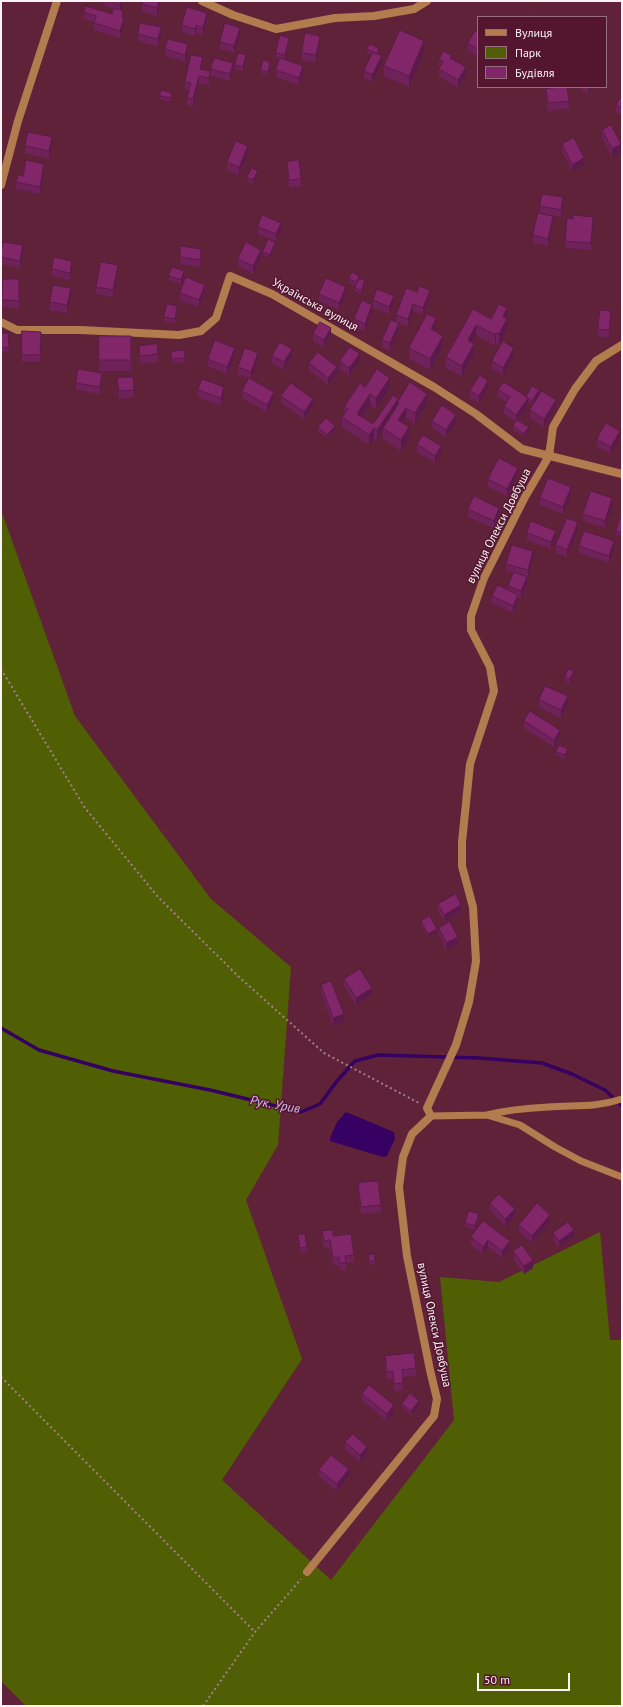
<!DOCTYPE html>
<meta charset="utf-8">
<style>
body{margin:0}
#map{position:relative;width:623px;height:1707px;overflow:hidden;background:#602239;font-family:"PT Sans",sans-serif}
canvas{display:block}
.frame{position:absolute;inset:0;border:2px solid #faf2f4;pointer-events:none}
.legend{position:absolute;left:477px;top:16px;width:130px;height:72px;box-sizing:border-box;background:#54162f;border:1px solid #966e7e;margin:0;padding:5px 7px;list-style:none;font-size:12px;color:#faf2f4}
.legend li{display:flex;align-items:center;gap:8px;height:20px}
.legend b{width:20px;border:1px solid #966e7e}
.scale{position:absolute;left:477px;top:1673px;width:93px;height:18px;box-sizing:border-box;border:2px solid #faf2f4;border-top:0;padding-left:5px;font-size:12px;line-height:14px;white-space:nowrap;color:#faf2f4;-webkit-text-stroke:3px #54162f;paint-order:stroke}
</style>
<div id="map">
<canvas width="623" height="1707"></canvas>
<div class="frame"></div>
<ul class="legend">
<li><b style="height:5px;background:#b37c4e"></b>Вулиця</li>
<li><b style="height:11px;background:#505f04"></b>Парк</li>
<li><b style="height:11px;background:#812769"></b>Будівля</li>
</ul>
<div class="scale">50 m</div>
</div>
<script>
const c = document.querySelector('canvas').getContext('2d');
c.lineJoin = 'round';
function fill(path, color) { c.fillStyle = color; c.fill(path, 'evenodd'); }
function stroke(path, color, width, dash) { c.strokeStyle = color; c.lineWidth = width; c.lineCap = dash ? 'butt' : 'round'; c.setLineDash(dash || []); c.stroke(path); }
function drawText(font, color, halo, rows, align = 'center') {
  c.font = font + ' "PT Sans",sans-serif'; c.lineWidth = 3; c.setLineDash([]); c.textBaseline = 'middle'; c.strokeStyle = halo; c.fillStyle = color; for (const [text, x, y, turn = 0] of rows) {
    c.save(); c.translate(x, y); c.rotate((+turn || 0) * Math.PI / 180); c.textAlign = isNaN(turn) ? turn : align; if (halo) c.strokeText(text, 0, 0); c.fillText(text, 0, 0); c.restore();
  }
}
const green = new Path2D(`
 M 1,510 L 75,716 L 211,899 L 291,967 L 278,1145 L 246,1200 L 302,1359 L 222,1480 L 331,1580 L 454,1420 L 440,1277 L 499,1282 L 600,1232 L 610,1340 L 622,1340 L 622,1706 L 26,1706 L 1,1681 Z`);
const water = new Path2D(`
 M 346,1112 L 394,1132 L 395,1139 L 387,1156 L 383,1157 L 330,1141 L 330,1138 L 337,1122 Z`);
const stream = new Path2D(`
 M 1,1028 L 39,1050 L 113,1071 L 210,1090 L 301,1112 L 320,1104 L 337,1081 L 355,1061 L 378,1055 L 479,1058 L 542,1063 L 572,1074 L 605,1090 L 622,1106`);
const path = new Path2D(`
 M 1,669 L 85,808 L 158,897 L 239,977 L 324,1053 L 419,1103
 M 1,1377 L 255,1632
 M 203,1706 L 255,1632 L 301,1579`);
const lane = new Path2D(`
 M 487,1115 C 507,1110 528,1108 548,1107 C 576,1105 594,1108 622,1099
 M 431,1116 L 487,1115 L 520,1125 L 555,1147 L 581,1161 L 622,1177`);
const street = new Path2D(`
 M 202,1 L 233,15 L 276,29 L 335,18 L 374,16 L 414,9 L 427,1
 M 1,185 L 18,121 L 57,1
 M 1,322 L 17,330 L 81,330 L 179,335 L 201,331 L 216,318 L 230,276 L 272,294 L 434,387 L 476,414 L 522,449 L 622,474
 M 307,1572 L 434,1416 L 437,1399 L 430,1370 L 407,1256 L 399,1187 L 403,1157 L 412,1134 L 431,1116 L 427,1108 L 456,1045 L 469,1002 L 476,961 L 473,907 L 462,866 L 462,842 L 470,764 L 494,691 L 490,667 L 471,630 L 471,616 L 484,578 L 525,497 L 549,456 L 553,427 L 575,389 L 596,361 L 622,345`);
const wall = new Path2D(`
 M 73,1 L 80,1 L 79,3 Z
 M 104,1 L 123,1 L 120,10 L 123,11 L 124,25 L 120,38 L 94,30 L 94,22 L 84,19 L 84,12 L 112,14 L 113,9 L 104,5 Z
 M 160,1 L 160,3 L 157,16 L 142,11 L 142,4 Z
 M 207,20 L 203,35 L 196,33 L 195,36 L 182,32 L 182,25 Z
 M 478,32 L 478,57 L 468,50 L 468,43 Z
 M 138,34 L 161,35 L 158,46 L 138,41 Z
 M 240,35 L 234,53 L 220,49 L 220,42 Z
 M 289,41 L 285,59 L 276,57 L 276,53 Z
 M 320,43 L 316,62 L 302,60 L 302,53 Z
 M 165,49 L 188,52 L 185,62 L 165,56 Z
 M 367,49 L 379,52 L 378,54 L 382,63 L 372,82 L 364,78 L 364,71 L 372,55 L 367,53 Z
 M 424,52 L 409,87 L 384,76 L 384,66 Z
 M 246,59 L 243,71 L 235,69 L 235,65 Z
 M 439,59 L 452,59 L 466,74 L 458,88 L 439,76 L 439,69 L 440,67 L 439,66 Z
 M 203,65 L 202,69 L 210,78 L 209,85 L 199,83 L 193,107 L 187,105 L 187,98 L 189,90 L 185,89 L 185,82 Z
 M 270,66 L 268,75 L 261,73 L 261,70 Z
 M 211,69 L 233,70 L 230,81 L 211,76 Z
 M 276,70 L 303,73 L 299,85 L 276,77 Z
 M 543,87 L 554,87 L 554,88 L 569,101 L 569,108 L 548,111 L 546,97 L 546,89 L 547,89 Z
 M 578,87 L 592,87 L 588,94 Z
 M 160,96 L 172,96 L 171,102 L 160,99 Z
 M 622,96 L 622,115 L 616,112 L 616,105 Z
 M 602,130 L 621,152 L 612,157 L 602,137 Z
 M 562,144 L 584,166 L 572,172 L 562,151 Z
 M 52,145 L 49,159 L 25,153 L 25,146 Z
 M 248,153 L 239,175 L 227,170 L 227,162 Z
 M 287,162 L 301,179 L 301,186 L 289,188 L 287,169 Z
 M 44,171 L 40,194 L 16,189 L 16,182 L 23,176 Z
 M 258,175 L 253,184 L 247,180 L 247,177 Z
 M 563,204 L 561,217 L 541,213 L 553,223 L 548,246 L 533,243 L 533,235 L 540,213 L 540,206 Z
 M 573,219 L 593,224 L 591,250 L 565,248 L 565,241 Z
 M 258,227 L 281,230 L 276,241 L 258,234 Z
 M 275,246 L 270,258 L 263,255 L 263,252 Z
 M 1,253 L 23,253 L 20,268 L 1,264 Z
 M 201,256 L 200,267 L 180,264 L 180,257 Z
 M 261,257 L 253,274 L 238,266 L 238,259 Z
 M 72,268 L 70,280 L 52,276 L 52,269 Z
 M 118,272 L 113,297 L 96,294 L 96,287 Z
 M 184,275 L 181,284 L 169,280 L 169,276 Z
 M 19,279 L 19,308 L 2,307 L 2,300 Z
 M 349,279 L 359,279 L 365,285 L 361,294 L 355,292 L 355,288 L 356,286 L 349,283 Z
 M 205,292 L 199,307 L 180,300 L 180,293 Z
 M 417,292 L 430,297 L 423,315 L 413,311 L 408,327 L 399,323 L 399,330 L 390,351 L 382,347 L 382,340 L 396,322 L 396,315 Z
 M 319,294 L 346,294 L 339,310 L 319,301 Z
 M 71,295 L 67,313 L 50,310 L 50,302 Z
 M 373,300 L 394,303 L 389,314 L 373,308 Z
 M 507,308 L 507,330 L 499,345 L 496,344 L 495,346 L 476,335 L 472,343 L 474,354 L 462,376 L 446,368 L 446,357 L 473,309 L 491,319 Z
 M 177,310 L 175,323 L 164,321 L 164,317 Z
 M 372,312 L 365,331 L 354,327 L 354,319 Z
 M 611,318 L 609,338 L 598,336 L 598,329 Z
 M 436,329 L 435,332 L 443,346 L 430,370 L 409,359 L 409,348 Z
 M 22,331 L 41,339 L 40,362 L 22,362 Z
 M 1,334 L 9,347 L 9,351 L 1,352 Z
 M 313,334 L 331,335 L 324,347 L 313,341 Z
 M 99,336 L 131,336 L 131,371 L 99,371 Z
 M 139,346 L 158,354 L 158,362 L 140,363 Z
 M 171,352 L 185,358 L 185,362 L 172,363 Z
 M 235,355 L 227,374 L 208,366 L 208,359 Z
 M 514,355 L 503,375 L 492,369 L 492,361 Z
 M 272,356 L 292,356 L 284,370 L 272,363 Z
 M 258,360 L 251,379 L 274,399 L 267,412 L 242,398 L 242,391 L 249,378 L 238,374 L 238,367 Z
 M 340,361 L 360,361 L 349,376 L 340,369 Z
 M 309,363 L 337,374 L 328,385 L 309,370 Z
 M 117,378 L 134,390 L 134,397 L 119,399 Z
 M 102,380 L 100,394 L 76,390 L 76,383 Z
 M 365,387 L 390,389 L 376,409 L 370,405 L 362,417 L 373,424 L 398,401 L 427,404 L 415,424 L 406,418 L 403,424 L 409,438 L 401,451 L 383,439 L 383,431 L 377,441 L 374,439 L 369,445 L 342,427 L 342,417 L 344,414 L 344,407 Z
 M 488,388 L 479,403 L 470,398 L 470,391 Z
 M 198,390 L 224,395 L 221,406 L 198,397 Z
 M 498,390 L 526,397 L 539,394 L 532,404 L 528,401 L 528,405 L 518,420 L 529,431 L 524,437 L 513,430 L 513,426 L 516,422 L 504,414 L 504,406 L 507,402 L 498,397 Z
 M 281,396 L 313,406 L 304,419 L 281,403 Z
 M 556,408 L 544,427 L 530,418 L 530,410 Z
 M 432,421 L 456,422 L 446,437 L 432,428 Z
 M 318,427 L 335,429 L 327,438 L 318,431 Z
 M 620,438 L 611,454 L 597,447 L 597,439 Z
 M 417,444 L 441,453 L 435,463 L 417,452 Z
 M 518,475 L 507,496 L 488,487 L 488,479 Z
 M 571,495 L 563,514 L 540,505 L 540,498 Z
 M 612,506 L 605,528 L 583,521 L 583,514 Z
 M 468,509 L 499,515 L 494,528 L 468,517 Z
 M 622,518 L 622,536 L 616,535 L 616,531 Z
 M 578,530 L 567,557 L 556,553 L 556,545 Z
 M 527,533 L 556,538 L 551,549 L 527,540 Z
 M 579,546 L 614,548 L 609,563 L 579,553 Z
 M 533,558 L 528,578 L 527,577 L 527,584 L 521,598 L 518,597 L 518,602 L 513,613 L 492,603 L 492,596 L 508,590 L 508,586 L 513,573 L 506,571 L 506,564 Z
 M 574,675 L 570,683 L 565,681 L 565,677 Z
 M 539,700 L 568,704 L 561,718 L 539,707 Z
 M 524,721 L 560,737 L 554,747 L 524,728 Z
 M 556,752 L 568,752 L 565,759 L 556,755 Z
 M 438,904 L 461,912 L 444,922 L 438,911 Z
 M 421,921 L 437,932 L 428,937 L 421,925 Z
 M 439,928 L 458,944 L 446,950 L 439,935 Z
 M 344,979 L 372,995 L 356,1005 L 344,986 Z
 M 321,985 L 344,1022 L 333,1026 L 321,992 Z
 M 358,1183 L 381,1205 L 381,1212 L 361,1214 L 358,1191 Z
 M 490,1203 L 515,1217 L 505,1226 L 490,1210 Z
 M 479,1217 L 475,1230 L 465,1227 L 465,1223 Z
 M 483,1221 L 510,1248 L 502,1258 L 488,1247 L 483,1254 L 471,1245 L 471,1237 Z
 M 550,1222 L 532,1243 L 519,1232 L 519,1225 Z
 M 322,1231 L 333,1236 L 354,1255 L 354,1262 L 346,1263 L 346,1270 L 340,1271 L 339,1265 L 333,1265 L 330,1248 L 324,1248 L 322,1238 Z
 M 553,1233 L 574,1237 L 559,1248 L 553,1240 Z
 M 298,1235 L 307,1247 L 307,1251 L 300,1252 Z
 M 513,1251 L 533,1268 L 524,1274 L 513,1258 Z
 M 368,1255 L 375,1260 L 375,1264 L 369,1265 Z
 M 385,1356 L 416,1368 L 416,1376 L 402,1377 L 403,1390 L 394,1391 L 393,1378 L 387,1379 L 385,1363 Z
 M 362,1394 L 394,1412 L 387,1421 L 362,1401 Z
 M 402,1404 L 419,1405 L 411,1415 L 402,1407 Z
 M 345,1442 L 367,1454 L 360,1462 L 345,1450 Z
 M 319,1470 L 349,1476 L 337,1491 L 319,1477 Z`);
const shadedWall = new Path2D(`
 M 121,1 L 123,1 L 120,11 L 120,4 Z
 M 159,1 L 160,1 L 160,3 L 157,16 L 157,8 Z
 M 207,13 L 207,20 L 203,35 L 203,28 Z
 M 124,18 L 124,25 L 120,38 L 120,31 Z
 M 196,25 L 196,33 L 195,36 L 195,29 Z
 M 161,27 L 161,35 L 158,46 L 158,39 Z
 M 240,28 L 240,35 L 234,53 L 234,46 Z
 M 320,36 L 320,43 L 316,62 L 316,55 Z
 M 289,38 L 289,41 L 285,59 L 285,55 Z
 M 424,41 L 424,52 L 409,87 L 409,76 Z
 M 188,44 L 188,52 L 185,62 L 185,55 Z
 M 246,55 L 246,59 L 243,71 L 243,67 Z
 M 382,56 L 382,63 L 372,82 L 372,75 Z
 M 203,57 L 203,65 L 200,76 L 200,69 Z
 M 270,62 L 270,66 L 268,75 L 268,72 Z
 M 233,63 L 233,70 L 230,81 L 230,74 Z
 M 303,66 L 303,73 L 299,85 L 299,78 Z
 M 466,67 L 466,74 L 458,88 L 458,80 Z
 M 210,71 L 210,78 L 209,85 L 209,78 Z
 M 199,76 L 199,83 L 193,107 L 193,99 Z
 M 588,87 L 592,87 L 588,94 Z
 M 52,137 L 52,145 L 49,159 L 49,151 Z
 M 621,144 L 621,152 L 612,157 L 612,149 Z
 M 248,146 L 248,153 L 239,175 L 239,167 Z
 M 584,158 L 584,166 L 572,172 L 572,165 Z
 M 44,164 L 44,171 L 40,194 L 40,187 Z
 M 258,171 L 258,175 L 253,184 L 253,180 Z
 M 563,197 L 563,204 L 561,217 L 561,210 Z
 M 553,216 L 553,223 L 548,246 L 548,239 Z
 M 593,217 L 593,224 L 591,250 L 591,243 Z
 M 281,223 L 281,230 L 276,241 L 276,234 Z
 M 275,242 L 275,246 L 270,258 L 270,255 Z
 M 23,245 L 23,253 L 20,268 L 20,261 Z
 M 201,249 L 201,256 L 200,267 L 200,260 Z
 M 261,250 L 261,257 L 253,274 L 253,266 Z
 M 72,261 L 72,268 L 70,280 L 70,273 Z
 M 118,265 L 118,272 L 113,297 L 113,290 Z
 M 184,271 L 184,275 L 181,284 L 181,280 Z
 M 359,276 L 359,279 L 357,286 L 357,282 Z
 M 365,281 L 365,285 L 361,294 L 361,291 Z
 M 205,285 L 205,292 L 199,307 L 199,300 Z
 M 346,287 L 346,294 L 339,310 L 339,303 Z
 M 71,288 L 71,295 L 67,313 L 67,305 Z
 M 430,290 L 430,297 L 423,315 L 423,308 Z
 M 394,296 L 394,303 L 389,314 L 389,307 Z
 M 413,304 L 413,311 L 408,327 L 408,319 Z
 M 372,305 L 372,312 L 365,331 L 365,324 Z
 M 507,308 L 507,330 L 499,345 L 499,334 L 503,316 Z
 M 611,311 L 611,318 L 609,338 L 609,330 Z
 M 436,318 L 436,329 L 431,340 L 431,329 Z
 M 399,323 L 399,330 L 390,351 L 390,343 Z
 M 476,325 L 476,335 L 468,351 L 468,340 Z
 M 331,328 L 331,335 L 324,347 L 324,340 Z
 M 496,333 L 496,344 L 495,346 L 495,335 Z
 M 443,336 L 443,346 L 430,370 L 430,359 Z
 M 474,344 L 474,354 L 462,376 L 462,366 Z
 M 235,348 L 235,355 L 227,374 L 227,367 Z
 M 514,348 L 514,355 L 503,375 L 503,368 Z
 M 292,349 L 292,356 L 284,370 L 284,362 Z
 M 258,353 L 258,360 L 251,379 L 251,372 Z
 M 360,354 L 360,361 L 349,376 L 349,368 Z
 M 337,367 L 337,374 L 328,385 L 328,378 Z
 M 102,373 L 102,380 L 100,394 L 100,387 Z
 M 390,378 L 390,389 L 376,409 L 376,398 Z
 M 488,381 L 488,388 L 479,403 L 479,396 Z
 M 224,387 L 224,395 L 221,406 L 221,398 Z
 M 539,390 L 539,394 L 532,404 L 532,401 Z
 M 274,392 L 274,399 L 267,412 L 267,405 Z
 M 370,394 L 370,405 L 357,424 L 357,414 Z
 M 427,394 L 427,404 L 415,424 L 415,413 Z
 M 528,398 L 528,405 L 516,422 L 516,415 Z
 M 313,399 L 313,406 L 304,419 L 304,412 Z
 M 398,399 L 398,410 L 383,428 L 383,431 L 377,441 L 377,430 Z
 M 556,400 L 556,408 L 544,427 L 544,419 Z
 M 406,408 L 406,418 L 398,431 L 398,420 Z
 M 456,415 L 456,422 L 446,437 L 446,430 Z
 M 335,426 L 335,429 L 327,438 L 327,435 Z
 M 409,427 L 409,438 L 401,451 L 401,440 Z
 M 529,427 L 529,431 L 524,437 L 524,434 Z
 M 374,428 L 374,439 L 369,445 L 369,435 Z
 M 620,431 L 620,438 L 611,454 L 611,447 Z
 M 441,446 L 441,453 L 435,463 L 435,456 Z
 M 518,468 L 518,475 L 507,496 L 507,489 Z
 M 571,487 L 571,495 L 563,514 L 563,507 Z
 M 612,498 L 612,506 L 605,528 L 605,521 Z
 M 499,508 L 499,515 L 494,528 L 494,521 Z
 M 578,522 L 578,530 L 567,557 L 567,550 Z
 M 556,531 L 556,538 L 551,549 L 551,542 Z
 M 614,541 L 614,548 L 609,563 L 609,556 Z
 M 533,551 L 533,558 L 528,578 L 528,570 Z
 M 527,577 L 527,584 L 521,598 L 521,591 Z
 M 518,595 L 518,602 L 513,613 L 513,606 Z
 M 574,671 L 574,675 L 570,683 L 570,679 Z
 M 568,696 L 568,704 L 561,718 L 561,710 Z
 M 560,730 L 560,737 L 554,747 L 554,740 Z
 M 568,749 L 568,752 L 565,759 L 565,755 Z
 M 461,905 L 461,912 L 444,922 L 444,915 Z
 M 437,929 L 437,932 L 428,937 L 428,934 Z
 M 458,937 L 458,944 L 446,950 L 446,943 Z
 M 372,988 L 372,995 L 356,1005 L 356,998 Z
 M 344,1014 L 344,1022 L 333,1026 L 333,1018 Z
 M 515,1209 L 515,1217 L 505,1226 L 505,1219 Z
 M 479,1214 L 479,1217 L 475,1230 L 475,1226 Z
 M 550,1215 L 550,1222 L 532,1243 L 532,1236 Z
 M 574,1230 L 574,1237 L 559,1248 L 559,1241 Z
 M 488,1240 L 488,1247 L 483,1254 L 483,1247 Z
 M 510,1241 L 510,1248 L 502,1258 L 502,1251 Z
 M 533,1260 L 533,1268 L 524,1274 L 524,1266 Z
 M 419,1401 L 419,1405 L 411,1415 L 411,1411 Z
 M 394,1405 L 394,1412 L 387,1421 L 387,1414 Z
 M 367,1447 L 367,1454 L 360,1462 L 360,1455 Z
 M 349,1469 L 349,1476 L 337,1491 L 337,1484 Z`);
const building = new Path2D(`
 M 112,1 L 121,1 L 120,4 Z
 M 143,1 L 159,1 L 157,8 L 142,4 Z
 M 86,6 L 112,14 L 114,8 L 123,11 L 122,17 L 124,18 L 120,31 L 94,23 L 96,16 L 84,12 Z
 M 187,7 L 207,13 L 203,28 L 196,25 L 195,29 L 182,25 Z
 M 528,14 L 533,17 L 527,17 Z
 M 140,23 L 161,27 L 158,39 L 138,34 Z
 M 225,23 L 240,28 L 234,46 L 220,42 Z
 M 400,30 L 424,41 L 409,76 L 384,66 Z
 M 475,31 L 478,32 L 478,49 L 468,43 Z
 M 305,33 L 320,36 L 316,55 L 302,53 Z
 M 280,35 L 289,38 L 285,55 L 276,53 Z
 M 168,39 L 188,44 L 185,55 L 165,49 Z
 M 370,44 L 379,48 L 377,54 L 367,49 Z
 M 444,51 L 452,56 L 450,58 L 466,67 L 458,80 L 439,69 L 443,61 L 439,59 Z
 M 373,52 L 382,56 L 372,75 L 364,71 Z
 M 238,53 L 246,55 L 243,67 L 235,65 Z
 M 191,55 L 203,57 L 200,69 L 210,71 L 209,78 L 199,76 L 193,99 L 187,98 L 191,83 L 185,82 Z
 M 214,58 L 233,63 L 230,74 L 211,69 Z
 M 280,58 L 303,66 L 299,78 L 276,70 Z
 M 263,60 L 270,62 L 268,72 L 261,70 Z
 M 563,87 L 567,87 L 569,101 L 548,103 L 546,89 Z
 M 161,90 L 172,93 L 171,98 L 160,96 Z
 M 622,96 L 622,108 L 616,105 Z
 M 611,125 L 621,144 L 612,149 L 602,130 Z
 M 28,132 L 52,137 L 49,151 L 25,146 Z
 M 574,138 L 584,158 L 572,165 L 562,144 Z
 M 236,141 L 248,146 L 239,167 L 227,162 Z
 M 26,160 L 44,164 L 40,187 L 16,182 L 18,175 L 23,176 Z
 M 299,160 L 301,179 L 289,180 L 287,162 Z
 M 252,168 L 258,171 L 253,180 L 247,177 Z
 M 542,194 L 563,197 L 561,210 L 540,206 Z
 M 538,213 L 553,216 L 548,239 L 533,235 Z
 M 262,215 L 281,223 L 276,234 L 258,227 Z
 M 573,215 L 593,217 L 591,243 L 565,241 L 567,218 L 573,219 Z
 M 268,239 L 275,242 L 270,255 L 263,252 Z
 M 3,242 L 23,245 L 20,261 L 1,257 L 1,253 Z
 M 246,242 L 261,250 L 253,266 L 238,259 Z
 M 181,246 L 201,249 L 200,260 L 180,257 Z
 M 54,257 L 72,261 L 70,273 L 52,269 Z
 M 101,262 L 118,265 L 113,290 L 96,287 Z
 M 172,267 L 184,271 L 181,280 L 169,276 Z
 M 352,272 L 359,276 L 357,282 L 349,279 Z
 M 186,277 L 205,285 L 199,300 L 180,293 Z
 M 326,278 L 346,287 L 339,303 L 319,294 Z
 M 360,278 L 365,281 L 361,291 L 355,288 Z
 M 3,279 L 19,279 L 19,301 L 2,300 Z
 M 53,285 L 71,288 L 67,305 L 50,302 Z
 M 419,286 L 430,290 L 423,308 L 413,304 L 408,319 L 396,315 L 406,288 L 417,292 Z
 M 377,289 L 394,296 L 389,307 L 373,300 Z
 M 362,300 L 372,305 L 365,324 L 354,319 Z
 M 167,304 L 177,306 L 175,319 L 164,317 Z
 M 499,304 L 507,308 L 503,316 L 507,319 L 499,334 L 496,333 L 495,335 L 476,325 L 468,340 L 474,344 L 462,366 L 446,357 L 473,309 L 491,319 Z
 M 600,310 L 611,311 L 609,330 L 598,329 Z
 M 427,314 L 436,318 L 431,329 L 443,336 L 430,359 L 409,348 Z
 M 391,320 L 399,323 L 390,343 L 382,340 Z
 M 320,322 L 331,328 L 324,340 L 313,334 Z
 M 22,331 L 41,332 L 40,355 L 22,355 Z
 M 8,333 L 9,347 L 1,348 L 1,334 Z
 M 99,336 L 131,336 L 131,360 L 99,360 Z
 M 215,340 L 235,348 L 227,367 L 208,359 Z
 M 503,341 L 514,348 L 503,368 L 492,361 Z
 M 280,342 L 292,349 L 284,362 L 272,356 Z
 M 157,344 L 158,354 L 140,356 L 139,346 Z
 M 350,347 L 360,354 L 349,368 L 340,361 Z
 M 245,348 L 258,353 L 251,372 L 238,367 Z
 M 184,350 L 185,358 L 172,359 L 171,352 Z
 M 318,352 L 337,367 L 328,378 L 309,363 Z
 M 78,369 L 102,373 L 100,387 L 76,383 Z
 M 377,369 L 390,378 L 376,398 L 370,394 L 357,414 L 373,424 L 393,395 L 398,399 L 377,430 L 374,428 L 369,435 L 342,417 L 348,409 L 344,407 L 360,383 L 365,387 Z
 M 480,375 L 488,381 L 479,396 L 470,391 Z
 M 133,377 L 134,390 L 119,391 L 117,378 Z
 M 249,378 L 274,392 L 267,405 L 242,391 Z
 M 202,379 L 224,387 L 221,398 L 198,390 Z
 M 410,382 L 427,394 L 415,413 L 406,408 L 398,420 L 409,427 L 401,440 L 383,428 L 399,403 L 398,402 Z
 M 504,382 L 528,398 L 516,415 L 504,406 L 510,397 L 498,390 Z
 M 291,383 L 313,399 L 304,412 L 281,396 Z
 M 532,386 L 539,390 L 532,401 L 526,397 Z
 M 542,391 L 556,400 L 544,419 L 530,410 Z
 M 442,405 L 456,415 L 446,430 L 432,421 Z
 M 326,418 L 335,426 L 327,435 L 318,427 Z
 M 517,420 L 529,427 L 524,434 L 513,426 Z
 M 606,423 L 620,431 L 611,447 L 597,439 Z
 M 423,435 L 441,446 L 435,456 L 417,444 Z
 M 499,458 L 518,468 L 507,489 L 488,479 Z
 M 548,478 L 571,487 L 563,507 L 540,498 Z
 M 591,491 L 612,498 L 605,521 L 583,514 Z
 M 474,496 L 499,508 L 494,521 L 468,509 Z
 M 567,518 L 578,522 L 567,550 L 556,545 Z
 M 620,518 L 622,518 L 622,533 L 616,531 Z
 M 531,521 L 556,531 L 551,542 L 527,533 Z
 M 584,531 L 614,541 L 609,556 L 579,546 Z
 M 512,545 L 533,551 L 528,570 L 506,564 Z
 M 514,572 L 527,577 L 521,591 L 508,586 Z
 M 498,585 L 518,595 L 513,606 L 492,596 Z
 M 568,669 L 574,671 L 570,679 L 565,677 Z
 M 545,686 L 568,696 L 561,710 L 539,700 Z
 M 530,711 L 560,730 L 554,740 L 524,721 Z
 M 559,745 L 568,749 L 565,755 L 556,752 Z
 M 456,894 L 461,905 L 444,915 L 438,904 Z
 M 430,916 L 437,929 L 428,934 L 421,921 Z
 M 450,922 L 458,937 L 446,943 L 439,928 Z
 M 360,969 L 372,988 L 356,998 L 344,979 Z
 M 331,981 L 344,1014 L 333,1018 L 321,985 Z
 M 378,1181 L 381,1205 L 361,1207 L 358,1183 Z
 M 499,1194 L 515,1209 L 505,1219 L 490,1203 Z
 M 537,1203 L 550,1215 L 532,1236 L 519,1225 Z
 M 469,1211 L 479,1214 L 475,1226 L 465,1223 Z
 M 483,1221 L 510,1241 L 502,1251 L 488,1240 L 483,1247 L 471,1237 Z
 M 568,1222 L 574,1230 L 559,1241 L 553,1233 Z
 M 333,1230 L 333,1236 L 351,1234 L 354,1255 L 345,1256 L 346,1263 L 340,1263 L 339,1257 L 333,1258 L 330,1240 L 324,1241 L 322,1231 Z
 M 305,1234 L 307,1247 L 300,1248 L 298,1235 Z
 M 522,1245 L 533,1260 L 524,1266 L 513,1251 Z
 M 374,1254 L 375,1260 L 369,1262 L 368,1255 Z
 M 414,1353 L 416,1368 L 402,1370 L 403,1383 L 394,1384 L 393,1371 L 387,1372 L 385,1356 Z
 M 369,1385 L 394,1405 L 387,1414 L 362,1394 Z
 M 410,1393 L 419,1401 L 411,1411 L 402,1404 Z
 M 353,1434 L 367,1447 L 360,1455 L 345,1442 Z
 M 331,1455 L 349,1469 L 337,1484 L 319,1470 Z`);
const streetNames = [
 ["Українська вулиця",315,305,29],
 ["вулиця Олекси Довбуша",499,526,-63],
 ["вулиця Олекси Довбуша",434,1325,78]
];
const waterNames = [
 ["Рук. Урив",275,1105,10]
];
fill(green, '#505f04');
fill(water, '#350061');
stroke(stream, '#350061', 3.5);
stroke(path, '#a57f8c', 2, [2, 3]);
stroke(lane, '#b37c4e', 7);
stroke(street, '#b37c4e', 8);
fill(wall, '#6f225a');
fill(shadedWall, '#5a1b4a');
fill(building, '#812769');
stroke(building, '#5a1b4a', 1);
drawText('12px', '#faf2f4', '#54162f', streetNames);
drawText('italic 13px', '#cfbef0', '#54162f', waterNames);
</script>
